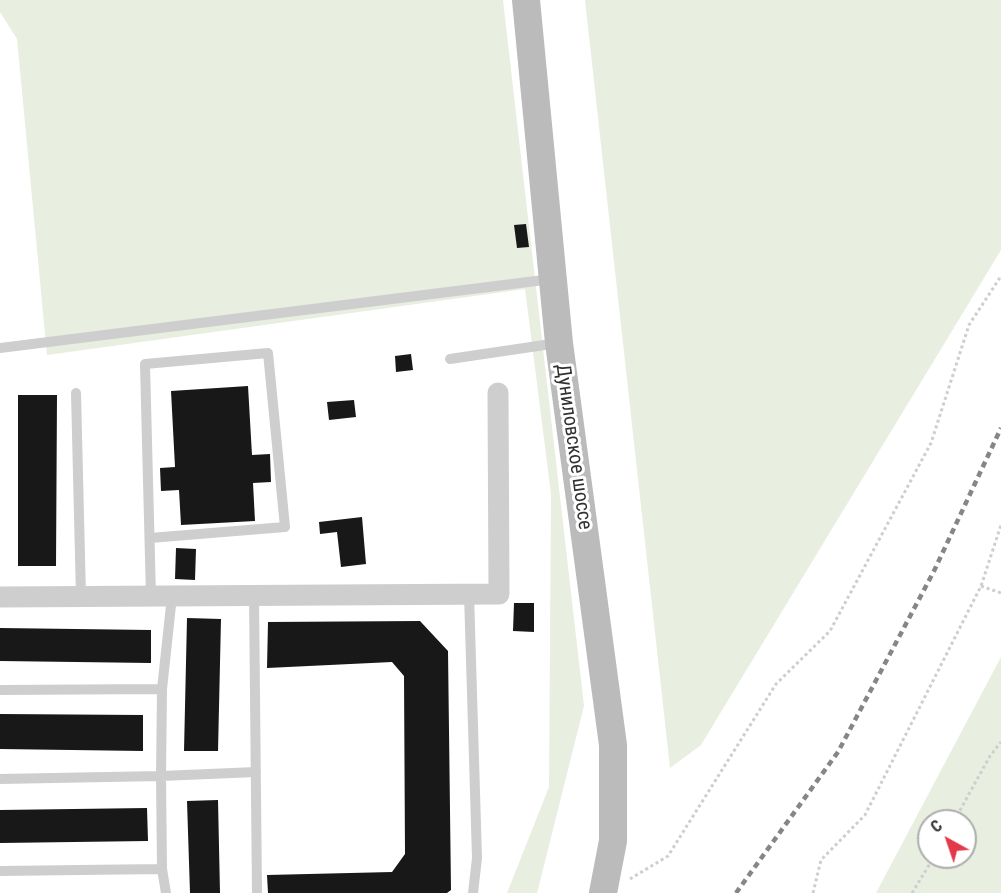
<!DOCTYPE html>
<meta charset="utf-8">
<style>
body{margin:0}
#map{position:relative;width:1001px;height:893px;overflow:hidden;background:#fff;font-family:"Roboto Condensed",sans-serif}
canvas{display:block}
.north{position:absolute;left:917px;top:809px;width:60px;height:60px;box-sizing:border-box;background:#fff;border:2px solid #adadad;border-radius:50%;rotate:320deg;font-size:16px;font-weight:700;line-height:24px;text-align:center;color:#313131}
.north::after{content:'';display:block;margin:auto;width:21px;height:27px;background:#e4384b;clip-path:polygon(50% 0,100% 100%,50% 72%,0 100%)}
</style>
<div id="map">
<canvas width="1001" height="893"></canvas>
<div class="north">С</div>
</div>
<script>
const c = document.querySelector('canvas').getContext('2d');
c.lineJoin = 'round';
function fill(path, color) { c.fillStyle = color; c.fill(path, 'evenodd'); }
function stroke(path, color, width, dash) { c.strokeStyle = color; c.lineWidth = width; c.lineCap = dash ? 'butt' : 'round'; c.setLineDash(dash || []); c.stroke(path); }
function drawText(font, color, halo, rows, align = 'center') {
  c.font = font + ' "Roboto Condensed",sans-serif'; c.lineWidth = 6; c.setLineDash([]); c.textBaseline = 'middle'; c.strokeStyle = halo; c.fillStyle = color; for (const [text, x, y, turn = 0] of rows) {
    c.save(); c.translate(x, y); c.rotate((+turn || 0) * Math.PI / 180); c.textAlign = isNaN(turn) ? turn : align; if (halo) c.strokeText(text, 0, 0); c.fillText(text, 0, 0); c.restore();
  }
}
const green = new Path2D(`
 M 0,0 L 503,0 L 584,706 L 537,893 L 507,893 L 549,787 L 551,494 L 525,289 L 47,355 L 17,39 L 0,12 Z
 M 585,0 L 1001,0 L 1001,250 L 701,745 L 670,768 Z
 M 1001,657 L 1001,893 L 876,893 ZM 929,821 L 965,821 L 965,857 L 929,857 Z`);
const building = new Path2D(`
 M 526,224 L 529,247 L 517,248 L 514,225 Z
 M 411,354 L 413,370 L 396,372 L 395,356 Z
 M 248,386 L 252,455 L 270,454 L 271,482 L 253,483 L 255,521 L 181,525 L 179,490 L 161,491 L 160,468 L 175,467 L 171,391 Z
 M 18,395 L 57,395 L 56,566 L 18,566 Z
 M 354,400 L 356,417 L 329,420 L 327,402 Z
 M 362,517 L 366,564 L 341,567 L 337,532 L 320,534 L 319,522 Z
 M 176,548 L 196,549 L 195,580 L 175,579 Z
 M 514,603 L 534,603 L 534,632 L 513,631 Z
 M 187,618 L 221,619 L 218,751 L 184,751 Z
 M 420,621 L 448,651 L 451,890 L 447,893 L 268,893 L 267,875 L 392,872 L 405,854 L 404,676 L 392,662 L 267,668 L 268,622 Z
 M 0,628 L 151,630 L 151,663 L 0,661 Z
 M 0,714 L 143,715 L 143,751 L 0,749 Z
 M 218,800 L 220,893 L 190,893 L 187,801 Z
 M 147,808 L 148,841 L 0,843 L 0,810 Z`);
const path = new Path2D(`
 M 981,586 L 1001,593
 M 954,821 L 990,756 L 1001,742
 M 630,879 L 668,856 L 776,684 L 830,631 L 931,443 L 969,325 L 1001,276
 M 813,893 L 821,860 L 865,815 L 981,586 L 1001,525
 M 912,893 L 934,857`);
const lane = new Path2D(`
 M 0,348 L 552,279
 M 450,359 L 558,343
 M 76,393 L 81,597
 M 150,538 L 285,527 L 268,353 L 145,364 L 151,597
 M 469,594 L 477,858 L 473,893
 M 254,596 L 257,893
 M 162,689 L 172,596
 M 0,690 L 162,689 L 161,776 L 256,772
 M 0,779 L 161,776 L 162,869
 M 0,871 L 162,869 L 166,893`);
const street = new Path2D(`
 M 0,597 L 499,594 L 498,393`);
const secondary = new Path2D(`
 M 526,0 L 559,343 L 613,745 L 613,841 L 603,893`);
const rail = new Path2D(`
 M 736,893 L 838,752 L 934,571 L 1001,428`);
const streetNames = [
 ["Дуниловское шоссе",573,447,82]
];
fill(green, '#e8eee0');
fill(building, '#181818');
stroke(path, '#cecece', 3, [3, 3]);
stroke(lane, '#cecece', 10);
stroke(street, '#cecece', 21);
stroke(secondary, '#bbb', 28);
stroke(rail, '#868686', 4.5, [6, 4.5]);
drawText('20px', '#313131', '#fff', streetNames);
</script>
